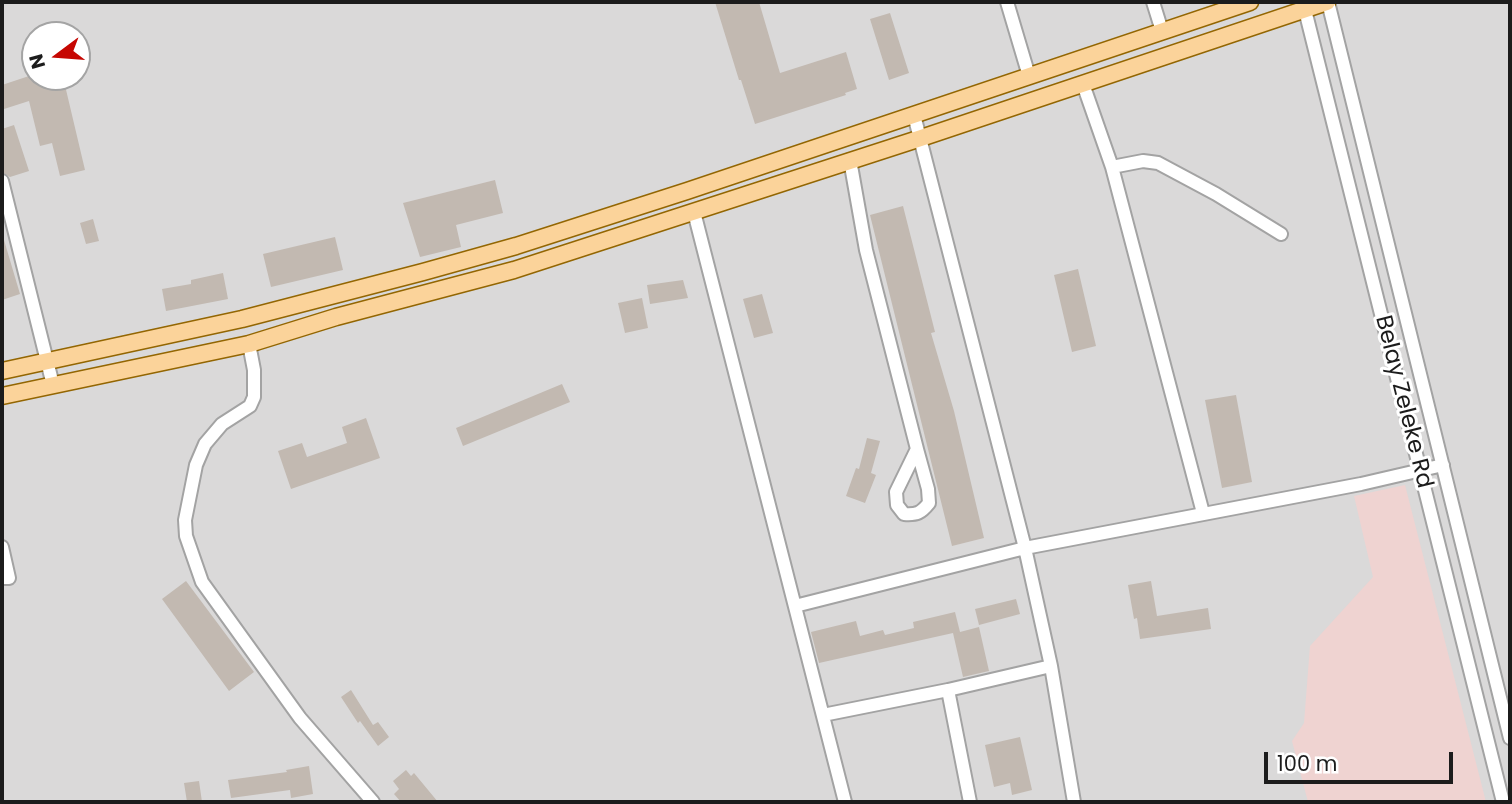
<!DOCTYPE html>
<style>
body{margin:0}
#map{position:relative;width:1512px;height:804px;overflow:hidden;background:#eeeae2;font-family:Poppins,sans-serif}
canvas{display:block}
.frame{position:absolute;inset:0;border:4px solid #1c1c1c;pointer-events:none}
.north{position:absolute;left:21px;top:21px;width:70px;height:70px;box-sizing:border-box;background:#fff;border:2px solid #a4a4a4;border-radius:50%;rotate:254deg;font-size:19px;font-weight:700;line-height:28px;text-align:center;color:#1c1c1c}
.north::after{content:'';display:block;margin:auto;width:24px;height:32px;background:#c60702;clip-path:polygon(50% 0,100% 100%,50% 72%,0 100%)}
.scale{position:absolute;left:1264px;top:752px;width:189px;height:32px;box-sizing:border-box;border:4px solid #1c1c1c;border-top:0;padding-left:9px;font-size:21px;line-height:24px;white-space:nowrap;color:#1c1c1c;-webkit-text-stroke:5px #fff;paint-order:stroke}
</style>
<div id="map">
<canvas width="1512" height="804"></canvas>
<div class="frame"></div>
<div class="north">N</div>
<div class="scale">100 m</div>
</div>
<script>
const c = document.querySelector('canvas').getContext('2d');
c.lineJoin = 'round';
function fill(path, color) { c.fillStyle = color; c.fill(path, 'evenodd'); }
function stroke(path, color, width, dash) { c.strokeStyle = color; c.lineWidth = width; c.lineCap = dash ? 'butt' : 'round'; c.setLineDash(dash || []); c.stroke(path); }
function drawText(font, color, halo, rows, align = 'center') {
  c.font = font + ' Poppins,sans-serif'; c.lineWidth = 6; c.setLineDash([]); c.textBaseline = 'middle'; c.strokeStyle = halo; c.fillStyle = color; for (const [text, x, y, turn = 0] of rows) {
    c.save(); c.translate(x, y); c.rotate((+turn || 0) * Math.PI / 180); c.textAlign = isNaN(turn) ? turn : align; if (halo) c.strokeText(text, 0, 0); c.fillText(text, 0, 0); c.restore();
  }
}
const residential = new Path2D(`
 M 2,2 L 1510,2 L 1510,802 L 2,802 ZM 35,35 L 77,35 L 77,77 L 35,77 Z`);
const commercial = new Path2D(`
 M 1405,485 L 1486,802 L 1308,802 L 1292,741 L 1304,723 L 1310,646 L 1373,577 L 1354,496 Z`);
const building = new Path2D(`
 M 715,2 L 759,2 L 780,73 L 846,52 L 857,89 L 845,93 L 846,95 L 755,124 L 741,80 L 739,80 Z
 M 890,13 L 909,73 L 889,80 L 870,19 Z
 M 35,74 L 35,77 L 63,77 L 85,170 L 60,176 L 52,143 L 40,146 L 29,101 L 4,109 L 2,85 Z
 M 14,125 L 29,171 L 10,177 L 2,172 L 2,129 Z
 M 495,180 L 503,213 L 456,225 L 461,247 L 420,257 L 403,203 Z
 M 903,206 L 935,332 L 931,333 L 954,411 L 984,538 L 952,546 L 870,215 Z
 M 93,219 L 99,241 L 86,244 L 80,223 Z
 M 335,237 L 343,270 L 271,287 L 263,254 Z
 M 4,240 L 20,294 L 2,300 L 2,241 Z
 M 1078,269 L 1096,346 L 1072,352 L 1054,275 Z
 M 223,273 L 228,299 L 166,311 L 162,289 L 191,284 L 191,280 Z
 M 683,280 L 688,298 L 650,304 L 647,285 Z
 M 762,294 L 773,333 L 754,338 L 743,299 Z
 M 642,298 L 648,328 L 625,333 L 618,303 Z
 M 562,384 L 570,402 L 463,446 L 456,428 Z
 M 1236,395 L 1252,482 L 1222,488 L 1205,400 Z
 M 366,418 L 380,458 L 291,489 L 278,451 L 302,443 L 307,457 L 347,443 L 342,427 Z
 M 867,438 L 880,441 L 871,473 L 876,475 L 865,503 L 846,496 L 856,468 L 859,469 Z
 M 186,581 L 254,672 L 229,691 L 162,599 Z
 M 1151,581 L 1157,616 L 1208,608 L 1211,629 L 1140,639 L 1137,618 L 1134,619 L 1128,585 Z
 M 1016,599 L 1020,614 L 979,625 L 975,609 Z
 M 955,612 L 960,632 L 979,627 L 989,671 L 963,677 L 953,633 L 819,663 L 811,632 L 856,621 L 860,636 L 883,630 L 885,635 L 914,628 L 913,622 Z
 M 351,690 L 373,725 L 378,722 L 389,737 L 378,746 L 360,721 L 358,723 L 341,697 Z
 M 1020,737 L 1032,790 L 1012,795 L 1010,783 L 994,787 L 985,745 Z
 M 309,766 L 313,794 L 291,798 L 290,790 L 231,798 L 228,780 L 287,772 L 286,770 Z
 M 406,770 L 411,776 L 414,773 L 438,802 L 401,802 L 394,794 L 399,789 L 393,781 Z
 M 199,781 L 202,802 L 187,802 L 184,783 Z`);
const minor = new Path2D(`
 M 1007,2 L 1029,76
 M 1153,2 L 1162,31
 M 1303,2 L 1503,802
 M 1328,2 L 1510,738
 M 1083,84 L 1112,167 L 1203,513
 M 914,115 L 1025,548 L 1051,666 L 1074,802
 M 850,160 L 866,250 L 917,449
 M 1112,167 L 1143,161 L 1158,163 L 1216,194 L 1281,234
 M 2,181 L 53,385
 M 694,212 L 845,802
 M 249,344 L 254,370 L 254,397 L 250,406 L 222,424 L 205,444 L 196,465 L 185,520 L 186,536 L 202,582 L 300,718 L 373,802
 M 917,449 L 928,489 L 929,503 C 921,513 917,515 904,514 L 897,505 L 896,492 Z
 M 2,547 L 9,578 L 2,578
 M 795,606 L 1025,548 L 1361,484 L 1443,465
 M 823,715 L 948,690
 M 970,802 L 948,690 L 1051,666`);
const major = new Path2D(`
 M 2,371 L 242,319 L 423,272 L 516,246 L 687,191 L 1250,2
 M 2,396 L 249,344 L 336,317 L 514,270 L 921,138 L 1327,2`);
const streetNames = [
 ["Belay Zeleke Rd",1403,402,76]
];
fill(residential, '#dad9d9');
fill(commercial, '#efd3d1');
fill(building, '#c2b9b1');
stroke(minor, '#a3a3a3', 16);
stroke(major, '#936602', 19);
stroke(minor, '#fff', 12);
stroke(major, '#fbd39a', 16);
drawText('23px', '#1c1c1c', '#fff', streetNames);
</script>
